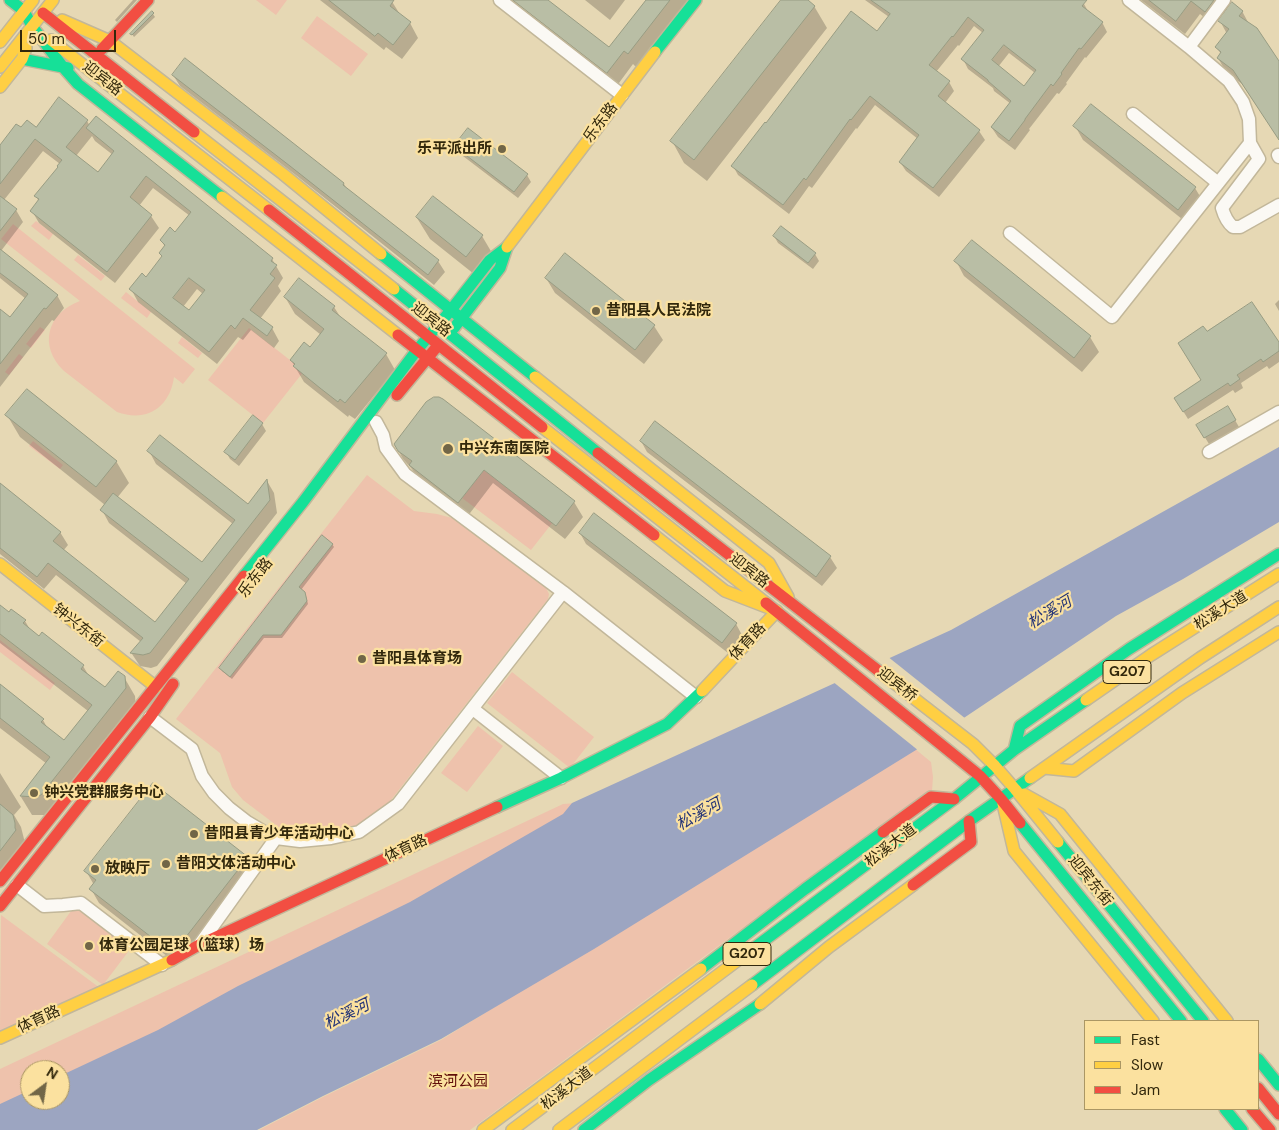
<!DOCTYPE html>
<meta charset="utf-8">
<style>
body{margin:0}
#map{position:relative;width:1279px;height:1130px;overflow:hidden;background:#e6d8b4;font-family:"DM Sans",sans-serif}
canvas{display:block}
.legend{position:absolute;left:1084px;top:1020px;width:175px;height:90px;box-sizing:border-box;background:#fbe19f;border:1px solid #ab9764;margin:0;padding:6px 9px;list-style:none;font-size:15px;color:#32280c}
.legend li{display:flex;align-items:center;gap:10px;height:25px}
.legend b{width:25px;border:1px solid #ab9764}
.north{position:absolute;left:20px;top:1060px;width:50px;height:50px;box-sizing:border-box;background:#fbe19f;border:1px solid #ab9764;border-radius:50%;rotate:31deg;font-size:14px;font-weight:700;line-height:20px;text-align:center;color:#32280c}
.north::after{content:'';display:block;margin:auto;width:18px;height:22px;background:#716647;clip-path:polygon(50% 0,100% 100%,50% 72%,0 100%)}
.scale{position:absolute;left:20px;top:30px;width:96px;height:22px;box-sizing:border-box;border:2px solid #32280c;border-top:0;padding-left:6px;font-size:15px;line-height:18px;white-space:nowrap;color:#32280c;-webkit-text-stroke:4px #fbe19f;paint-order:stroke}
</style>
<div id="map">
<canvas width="1279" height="1130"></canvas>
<ul class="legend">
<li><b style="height:6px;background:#16e098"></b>Fast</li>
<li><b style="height:6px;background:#ffcf43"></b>Slow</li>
<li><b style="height:6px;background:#f24e42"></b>Jam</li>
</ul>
<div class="north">N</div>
<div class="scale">50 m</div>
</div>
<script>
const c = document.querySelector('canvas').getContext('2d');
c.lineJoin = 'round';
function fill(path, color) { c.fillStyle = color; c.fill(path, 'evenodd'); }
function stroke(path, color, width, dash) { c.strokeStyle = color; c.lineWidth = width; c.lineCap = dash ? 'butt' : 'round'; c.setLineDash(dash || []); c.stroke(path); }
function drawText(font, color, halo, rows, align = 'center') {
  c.font = font + ' "DM Sans","Noto Sans SC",sans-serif'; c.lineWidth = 4.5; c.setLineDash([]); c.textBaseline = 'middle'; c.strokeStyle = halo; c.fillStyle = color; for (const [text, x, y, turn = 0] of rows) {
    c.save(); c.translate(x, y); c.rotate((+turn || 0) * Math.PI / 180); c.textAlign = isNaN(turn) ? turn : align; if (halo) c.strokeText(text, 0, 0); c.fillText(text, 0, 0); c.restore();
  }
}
const green = new Path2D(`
 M 256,0 L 287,0 L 276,15 Z
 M 317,16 L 368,54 L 351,76 L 301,38 Z
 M 36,221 L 53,234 L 49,240 L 31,226 Z
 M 13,224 L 195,369 L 183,384 L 174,377 C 170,407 147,423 117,412 L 64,371 C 38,346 47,313 80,301 L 1,239 Z
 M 78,255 L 105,276 L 101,281 L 74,260 Z
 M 126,292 L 151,312 L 147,318 L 121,298 Z
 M 40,327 L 45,330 L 31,348 L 26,344 Z
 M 249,328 L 295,364 L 293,366 L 304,371 L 263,423 L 208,380 Z
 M 182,337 L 202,353 L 198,358 L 178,343 Z
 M 19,354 L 23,357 L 9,375 L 5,372 Z
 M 33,441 L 63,465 L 60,469 L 29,446 Z
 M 484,470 L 553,522 L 531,550 L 462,498 Z
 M 367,475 L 414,511 L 437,514 L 452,518 L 484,539 L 546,588 L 549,594 L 548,599 L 391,800 L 375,816 L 359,825 L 346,829 L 320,835 L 301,833 L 280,828 L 243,800 L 232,787 L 220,753 L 176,719 Z
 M 0,640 L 55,683 L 50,690 L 0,652 Z
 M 512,672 L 594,737 L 570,768 L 487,703 Z
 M 478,726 L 503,746 L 467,792 L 441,773 Z
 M 914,748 L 931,762 L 933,777 L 932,791 L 798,887 L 470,1130 L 259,1130 L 323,1097 L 441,1040 Z
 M 577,803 L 565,817 L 415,907 L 60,1085 L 60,1070 L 30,1070 L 30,1100 L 0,1114 L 0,1069 L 563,804 Z
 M 74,907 L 131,948 L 103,985 L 47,944 Z
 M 1,915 L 100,988 L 0,1034 Z`);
const water = new Path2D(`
 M 1279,447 L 1279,522 L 1183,579 L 1116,616 L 916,750 L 594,949 L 441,1039 L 323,1096 L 257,1130 L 0,1130 L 0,1104 L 30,1090 L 30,1100 L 60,1100 L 60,1076 L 158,1030 L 238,986 L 410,902 L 563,814 L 572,803 L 951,630 Z`);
const pier = new Path2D(`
 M 887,656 L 966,719 L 919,751 L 832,681 Z`);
const shadow = new Path2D(`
 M 133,0 L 137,0 L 117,22 L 115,20 Z
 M 320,0 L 391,0 L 401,16 L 410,23 L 418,38 L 402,59 L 386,47 L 384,50 Z
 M 501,0 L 546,0 L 610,49 L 648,0 L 689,0 L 636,67 L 633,64 L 616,87 Z
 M 585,0 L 625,0 L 610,20 Z
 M 782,0 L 806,0 L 814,6 L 827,28 L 707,181 L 684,163 L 672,141 Z
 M 865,0 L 1080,0 L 1084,4 L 1089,13 L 1102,22 L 1107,32 L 1086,58 L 1085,57 L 1066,83 L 1067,84 L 1059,94 L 1057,93 L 1029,129 L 1030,130 L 1015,150 L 998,137 L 992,128 L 1011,104 L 994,91 L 993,88 L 968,69 L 963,59 L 983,33 L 974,26 L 959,46 L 958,45 L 936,72 L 949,82 L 954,91 L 945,103 L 979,131 L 985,140 L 939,197 L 906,171 L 900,162 L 918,139 L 875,105 L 857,129 L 856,128 L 812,188 L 809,186 L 789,214 L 738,175 L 733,166 L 878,33 L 889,17 ZM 1009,53 L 1035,73 L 1024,88 L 998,67 Z
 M 1141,0 L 1227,0 L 1225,5 L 1228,10 L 1242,11 L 1249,24 L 1279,63 L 1279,139 L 1242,84 L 1226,72 L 1218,58 L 1221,54 L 1217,48 L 1227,34 L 1220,21 L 1225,14 L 1223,13 L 1214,25 L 1200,14 L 1185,34 Z
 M 153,14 L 155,17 L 134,37 L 132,34 Z
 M 173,75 L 344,184 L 347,189 L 438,261 L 445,272 L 434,285 L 297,176 L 180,86 Z
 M 1091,105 L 1195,188 L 1204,203 L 1187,223 L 1083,140 L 1075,126 Z
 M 87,121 L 90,126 L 272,259 L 283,278 L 278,286 L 281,291 L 260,319 L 272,328 L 279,341 L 274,348 L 251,330 L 243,340 L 238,337 L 217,364 L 138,302 L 131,289 L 147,279 L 163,258 L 160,253 L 165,247 L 161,240 L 176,234 L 190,216 L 153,188 L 139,206 L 151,216 L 159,228 L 115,283 L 39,223 L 32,211 L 39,202 L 36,196 L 59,167 L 60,164 L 43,151 L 4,200 L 16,210 L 23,222 L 1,251 L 57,295 L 64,308 L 54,321 L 52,320 L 0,387 L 0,311 L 10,319 L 26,299 L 0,278 L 0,147 L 21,129 L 36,129 ZM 92,136 L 95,141 L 113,155 L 98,174 L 76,156 ZM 197,289 L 203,294 L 189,312 L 183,307 Z
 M 455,146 L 527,175 L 531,182 L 518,198 L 459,153 Z
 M 417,218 L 482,236 L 495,258 L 479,278 L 430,239 Z
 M 774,236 L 815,254 L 819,261 L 813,269 L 778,243 Z
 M 956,261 L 1090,337 L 1099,352 L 1082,372 L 964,276 Z
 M 546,278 L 654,326 L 663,340 L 644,364 L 555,293 Z
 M 285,297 L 334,307 L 341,318 L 386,354 L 395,370 L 355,419 L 349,415 L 348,417 L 304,382 L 291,360 L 310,349 L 321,335 L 295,314 Z
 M 1279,300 L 1279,311 L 1275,304 Z
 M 1206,333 L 1279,344 L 1279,362 L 1269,369 L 1267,366 L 1241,383 L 1243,388 L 1235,393 L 1233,390 L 1188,419 L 1180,406 L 1202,380 Z
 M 442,400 L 574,502 L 583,517 L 565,539 L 493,483 L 467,517 L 419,480 L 412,469 L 403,459 L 395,444 Z
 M 1228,408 L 1239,427 L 1209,444 L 1198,426 Z
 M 7,415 L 116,461 L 129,483 L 117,498 L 202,564 L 233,524 L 156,464 L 149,451 L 248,506 L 267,481 L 274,493 L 277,513 L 157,666 L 151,668 L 140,666 L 132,654 L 141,642 L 56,575 L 44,589 L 0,554 L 0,484 L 60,532 L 68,545 L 63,551 L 156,623 L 187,584 L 109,523 L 102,510 L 105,505 L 20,437 Z
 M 253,417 L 262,424 L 266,431 L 239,466 L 230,459 L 226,452 Z
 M 656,422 L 830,557 L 837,568 L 822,586 L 647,452 L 641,441 Z
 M 580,533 L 736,624 L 742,635 L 728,653 L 586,544 Z
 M 332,544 L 334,547 L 301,590 L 306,596 L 308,604 L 282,638 L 264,638 L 232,679 L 222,671 L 221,668 Z
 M 0,606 L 9,613 L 25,621 L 31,631 L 83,666 L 89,676 L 106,689 L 124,677 L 135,696 L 136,708 L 46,815 L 32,815 L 21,797 L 47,764 L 0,728 L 0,690 L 43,720 L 48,729 L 65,741 L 88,711 L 0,643 Z
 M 0,773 L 21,807 L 14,815 L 21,827 L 25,843 L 0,882 Z
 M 247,858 L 255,872 L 177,964 L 99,903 L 91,889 L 94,885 L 86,871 Z`);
const building = new Path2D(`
 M 329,0 L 394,0 L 390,6 L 411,22 L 393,45 L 378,33 L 375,36 Z
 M 513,0 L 548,0 L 609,47 L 646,0 L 670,0 L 628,54 L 624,51 L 607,73 Z
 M 781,0 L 808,0 L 815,6 L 694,160 L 670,141 Z
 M 871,0 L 1087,0 L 1082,6 L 1103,22 L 1081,49 L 1079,48 L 1061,73 L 1062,74 L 1053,86 L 1051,84 L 1025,119 L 1025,120 L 1009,141 L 991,127 L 1011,101 L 988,81 L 988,80 L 961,59 L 984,30 L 968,17 L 953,37 L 952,36 L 929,65 L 950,81 L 938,96 L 980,130 L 933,188 L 899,162 L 919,135 L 870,96 L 851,120 L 850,119 L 806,180 L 804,178 L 783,205 L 731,166 L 765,122 L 766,123 L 851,11 L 877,31 L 890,14 ZM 1004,45 L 1036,70 L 1024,86 L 992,60 Z
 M 1149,0 L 1214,0 L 1205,12 L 1191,1 L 1176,21 Z
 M 1232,2 L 1243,11 L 1239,16 L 1257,28 L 1279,61 L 1279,140 L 1233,70 L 1217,58 L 1221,52 L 1215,47 L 1229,29 L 1218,21 Z
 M 152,11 L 154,13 L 132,35 L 130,34 Z
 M 185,58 L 344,183 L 343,185 L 439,260 L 428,275 L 290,166 L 172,75 Z
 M 59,97 L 88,120 L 66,147 L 98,172 L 114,151 L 86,128 L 96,116 L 273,258 L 271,261 L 277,265 L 270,274 L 275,278 L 250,310 L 273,327 L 267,336 L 243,318 L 235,329 L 231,325 L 209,352 L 129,289 L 142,273 L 146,277 L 162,256 L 159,253 L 165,245 L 160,240 L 170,227 L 175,232 L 191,212 L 146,176 L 130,197 L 152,215 L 107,272 L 30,211 L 39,199 L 34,196 L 58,167 L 57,166 L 62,160 L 35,139 L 0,184 L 0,145 L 16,124 L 21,127 L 27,120 L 36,127 ZM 189,278 L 205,290 L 189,310 L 173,298 Z
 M 1091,104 L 1196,187 L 1178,210 L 1073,126 Z
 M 468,128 L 528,174 L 514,192 L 454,146 Z
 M 0,196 L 17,209 L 0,231 Z
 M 433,196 L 483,235 L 466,257 L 416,217 Z
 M 781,226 L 816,253 L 808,263 L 773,236 Z
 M 972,240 L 1091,336 L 1074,358 L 954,261 Z
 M 0,249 L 58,295 L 46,309 L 44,308 L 0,364 L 0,309 L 10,317 L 28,294 L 0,273 Z
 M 565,253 L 655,325 L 635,350 L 545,278 Z
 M 299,278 L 335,306 L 332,310 L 387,353 L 345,403 L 340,399 L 338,402 L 320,388 L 293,366 L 295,364 L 290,360 L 304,342 L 310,347 L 324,329 L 284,297 Z
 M 1252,302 L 1279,342 L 1279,351 L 1263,362 L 1261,359 L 1237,375 L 1240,379 L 1230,386 L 1228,383 L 1183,412 L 1174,398 L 1201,380 L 1178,343 L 1203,326 L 1207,331 Z
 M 27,389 L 117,461 L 96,487 L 5,415 Z
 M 434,397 L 439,397 L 443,399 L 575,501 L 556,526 L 484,470 L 458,503 L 409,465 L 412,461 L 398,451 L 394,444 L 426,402 Z
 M 1228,406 L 1236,420 L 1204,438 L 1196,425 Z
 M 253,415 L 263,423 L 235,460 L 224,452 Z
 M 655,421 L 831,556 L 816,577 L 640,441 Z
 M 160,435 L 248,504 L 267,479 L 270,500 L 150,653 L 143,655 L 130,653 L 143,638 L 48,563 L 37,577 L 0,548 L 0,483 L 61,532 L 53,541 L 155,622 L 189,579 L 100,510 L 113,493 L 202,562 L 235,520 L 147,451 Z
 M 594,513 L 737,623 L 722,643 L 579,533 Z
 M 322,535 L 333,544 L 299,587 L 305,592 L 307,601 L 281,635 L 263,635 L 230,677 L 219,668 Z
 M 0,605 L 9,612 L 11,609 L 26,620 L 23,623 L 39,636 L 42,632 L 84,665 L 81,669 L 105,687 L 118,671 L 125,676 L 126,688 L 41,795 L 35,797 L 20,796 L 50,757 L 0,718 L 0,684 L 44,719 L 41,722 L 64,740 L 92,705 L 0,634 Z
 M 153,783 L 248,857 L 182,942 L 168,950 L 89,889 L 96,880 L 84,871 Z
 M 0,804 L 13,815 L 15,823 L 15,828 L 16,830 L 0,851 Z`);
const street = new Path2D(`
 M 500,0 L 622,95
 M 1189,47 L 1224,0
 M 1133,114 L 1218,183
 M 1250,143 L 1259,159 L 1222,208 C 1224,215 1227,222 1233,227 L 1240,227 L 1279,205
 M 1278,155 L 1279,157
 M 1010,233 L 1112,317 L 1250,143 L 1249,119 L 1243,102 L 1229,81 L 1189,47 L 1129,0
 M 376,422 L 383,435 L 386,448 L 405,474 L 563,592 L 696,697
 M 1209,452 L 1279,412
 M 473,709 L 561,778
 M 150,717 L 192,749 L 202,776 L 214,793 L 229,808 L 247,822 L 264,832 L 276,838 L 300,841 L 331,838 L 359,832 L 398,804 L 563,592
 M 17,885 L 44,906 L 63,905 L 81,903 L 162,965
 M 200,944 L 276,838`);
const fast = new Path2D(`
 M 10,0 L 24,11 L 32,26 L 63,67 L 78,84 L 222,197
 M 655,52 L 696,0
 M 22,59 L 68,68
 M 381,254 L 535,377
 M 394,289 L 598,453
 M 454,328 L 500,268 L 507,247
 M 244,576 L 303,502 L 417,350 L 451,310 L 490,260 L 507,247
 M 1014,750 L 1020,726 L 1129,649 L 1279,554
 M 497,807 L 561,778 L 667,724 L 702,691
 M 1020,823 L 1181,1021
 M 1058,842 L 1203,1021
 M 750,951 L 954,799 L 1014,750 L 1086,700
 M 701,969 L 805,889 L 883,832
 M 752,985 L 969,821 L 1030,778
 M 1258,1059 L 1279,1085
 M 1225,1109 L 1242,1130
 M 584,1130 L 649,1080 L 760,1004`);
const slow = new Path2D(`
 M 62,20 L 110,41 L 283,174 L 381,254
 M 51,40 L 269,210
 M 0,42 L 33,0
 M 0,67 L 53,0
 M 0,87 L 22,59 L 26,48
 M 194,132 L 394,289
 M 222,197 L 398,335
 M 507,247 L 655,52
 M 535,377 L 769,563 L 788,597
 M 542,427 L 766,603
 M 654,535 L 725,591 L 777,611 L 702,691
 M 0,564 L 156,687
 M 880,672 L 973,744 L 995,766 L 1015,789 L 1058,842
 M 1086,700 L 1151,655 L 1279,574
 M 1044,768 L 1074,771 L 1182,693 L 1279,632
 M 1030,778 L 1200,658 L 1279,607
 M 1024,794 L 1060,814 L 1227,1021
 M 1003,804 L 1014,851 L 1153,1021
 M 760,1004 L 829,947 L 913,885
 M 0,1038 L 172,960
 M 483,1130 L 701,969
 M 512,1130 L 750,951
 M 559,1130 L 752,985`);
const jam = new Path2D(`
 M 43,13 L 194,132
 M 102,49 L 148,0
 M 269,210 L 542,427
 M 398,335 L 654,535
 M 397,395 L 435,349
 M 598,453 L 880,672
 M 766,603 L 980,776 L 1001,799 L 1020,823
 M 883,832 L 931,797 L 954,799
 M 0,881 L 244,576
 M 913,885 L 971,842 L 969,821
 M 0,906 L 150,717 L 173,684
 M 172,960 L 199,945 L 497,807
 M 1258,1088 L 1279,1114
 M 1252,1109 L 1270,1130`);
const markers = [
 [502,149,5,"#716647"],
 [596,311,5,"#716647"],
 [448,449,6,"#716647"],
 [362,659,5,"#716647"],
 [34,793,5,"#716647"],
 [194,834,5,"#716647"],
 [166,864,5,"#716647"],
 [95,869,5,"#716647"],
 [89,946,5,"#716647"]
];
const shields = [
 [1127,672,48],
 [747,954,48]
];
const shieldNames = [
 ["G207",1127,672],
 ["G207",747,954]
];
const streetNames = [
 ["迎宾路",102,79,38],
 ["乐东路",601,123,-53],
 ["迎宾路",431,320,38],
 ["迎宾路",749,571,38],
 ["乐东路",256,578,-52],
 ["松溪大道",1221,611,-32],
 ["钟兴东街",78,626,38],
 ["体育路",748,642,-47],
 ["迎宾桥",897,685,38],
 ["松溪大道",891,846,-37],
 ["体育路",406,849,-25],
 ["迎宾东街",1090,881,51],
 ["体育路",39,1020,-25],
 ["松溪大道",567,1089,-37]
];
const poiNames = [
 ["乐平派出所",492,149,"right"],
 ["昔阳县人民法院",606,311],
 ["中兴东南医院",459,449],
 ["昔阳县体育场",372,659],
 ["钟兴党群服务中心",44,793],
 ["昔阳县青少年活动中心",204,834],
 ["昔阳文体活动中心",176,864],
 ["放映厅",105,869],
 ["体育公园足球（篮球）场",99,946]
];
const parkNames = [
 ["滨河公园",458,1082]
];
const waterNames = [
 ["松溪河",1050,613,-31],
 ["松溪河",699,815,-29],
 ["松溪河",347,1015,-26]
];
fill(green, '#eec2ac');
fill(water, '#9ca5c1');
fill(pier, '#e6d8b4');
fill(shadow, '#0003');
fill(building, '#b9bea5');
stroke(building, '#989c83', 1);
stroke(street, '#c2b79a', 15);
stroke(fast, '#c2b79a', 14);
stroke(slow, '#c2b79a', 14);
stroke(jam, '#c2b79a', 14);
stroke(street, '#fbf9f4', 12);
stroke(fast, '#16e098', 11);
stroke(slow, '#ffcf43', 11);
stroke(jam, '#f24e42', 11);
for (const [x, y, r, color] of markers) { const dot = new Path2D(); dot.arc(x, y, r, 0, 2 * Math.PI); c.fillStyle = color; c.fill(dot); stroke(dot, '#fbe19f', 2); }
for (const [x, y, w] of shields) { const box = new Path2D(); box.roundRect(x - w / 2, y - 11.5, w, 23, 4); c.fillStyle = '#fbe19f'; c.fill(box); stroke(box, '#32280c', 1); }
drawText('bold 14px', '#32280c', null, shieldNames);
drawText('15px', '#32280c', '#fbe19f', streetNames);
drawText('bold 15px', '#32280c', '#fbe19f', poiNames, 'left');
drawText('15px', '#600e09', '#fbe19f', parkNames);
drawText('italic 16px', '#253578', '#fbe19f', waterNames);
</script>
